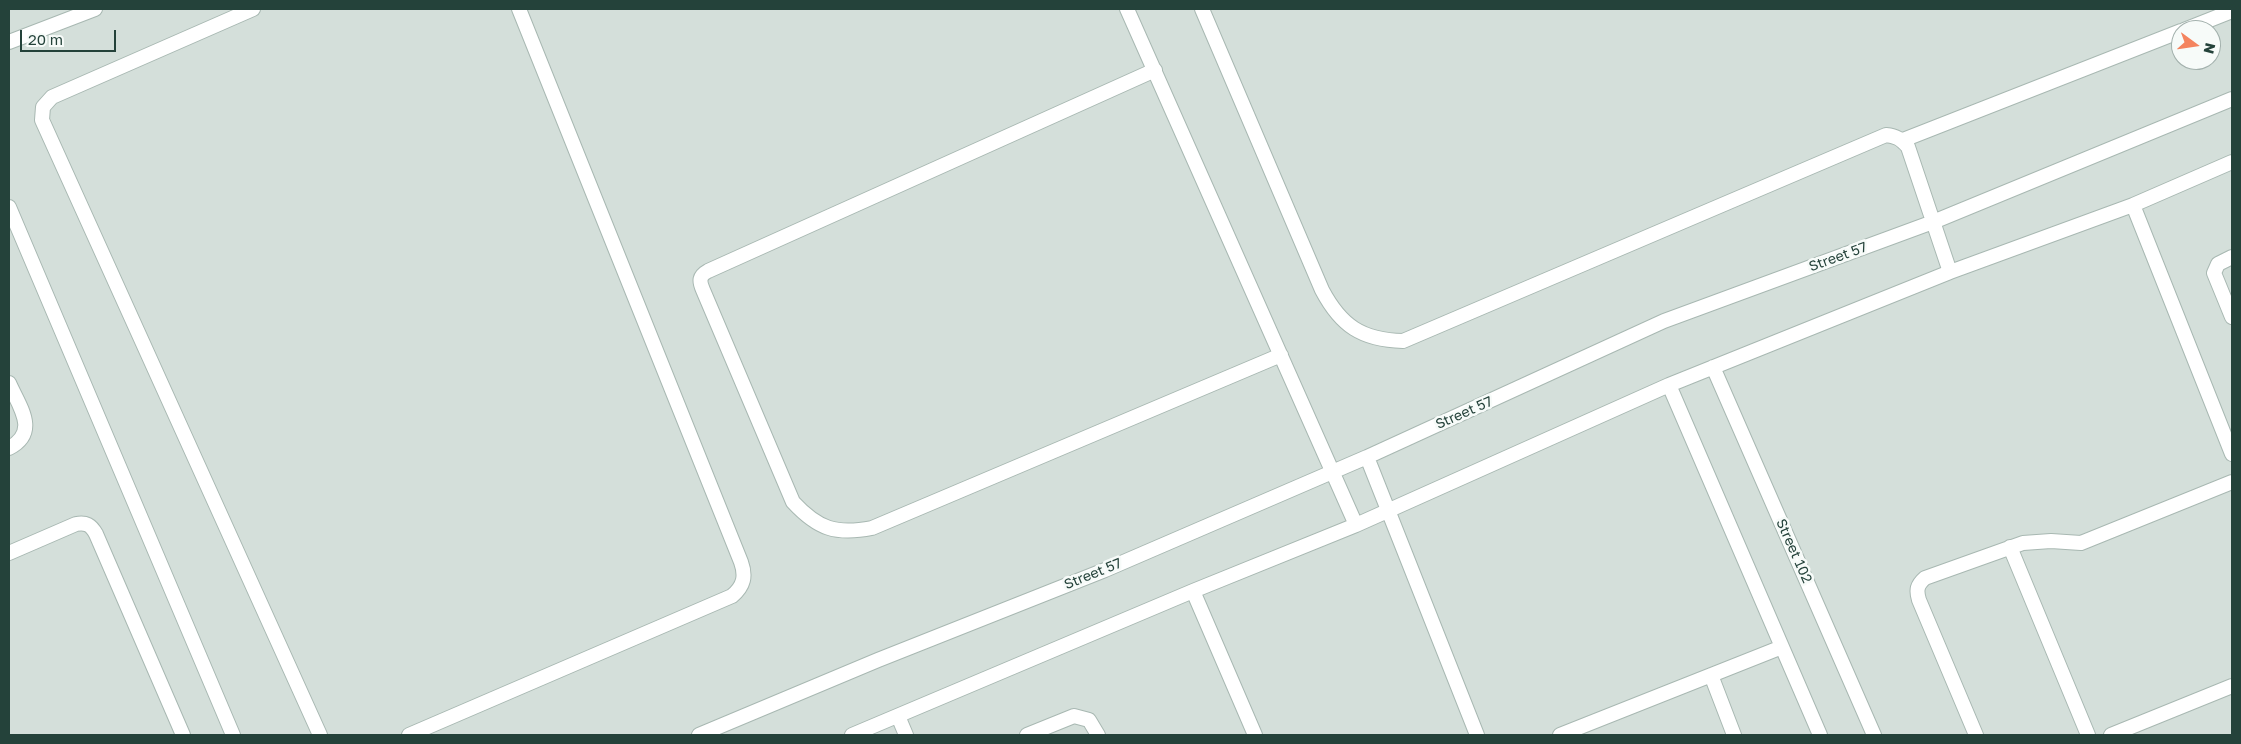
<!DOCTYPE html>
<style>
body{margin:0}
#map{position:relative;width:2241px;height:744px;overflow:hidden;background:#e6efeb;font-family:"Golos Text",sans-serif}
canvas{display:block}
.frame{position:absolute;inset:0;border:10px solid #24423a;pointer-events:none}
.north{position:absolute;left:2171px;top:20px;width:50px;height:50px;box-sizing:border-box;background:#f7fbf9;border:1px solid #a3b1ad;border-radius:50%;rotate:104deg;font-size:14px;font-weight:700;line-height:20px;text-align:center;color:#24423a}
.north::after{content:'';display:block;margin:auto;width:18px;height:22px;background:#f4845f;clip-path:polygon(50% 0,100% 100%,50% 72%,0 100%)}
.scale{position:absolute;left:20px;top:30px;width:96px;height:22px;box-sizing:border-box;border:2px solid #24423a;border-top:0;padding-left:6px;font-size:15px;line-height:18px;white-space:nowrap;color:#24423a;-webkit-text-stroke:4px #f7fbf9;paint-order:stroke}
</style>
<div id="map">
<canvas width="2241" height="744"></canvas>
<div class="frame"></div>
<div class="north">N</div>
<div class="scale">20 m</div>
</div>
<script>
const c = document.querySelector('canvas').getContext('2d');
c.lineJoin = 'round';
function fill(path, color) { c.fillStyle = color; c.fill(path, 'evenodd'); }
function stroke(path, color, width, dash) { c.strokeStyle = color; c.lineWidth = width; c.lineCap = dash ? 'butt' : 'round'; c.setLineDash(dash || []); c.stroke(path); }
function drawText(font, color, halo, rows, align = 'center') {
  c.font = font + ' "Golos Text",sans-serif'; c.lineWidth = 5; c.setLineDash([]); c.textBaseline = 'middle'; c.strokeStyle = halo; c.fillStyle = color; for (const [text, x, y, turn = 0] of rows) {
    c.save(); c.translate(x, y); c.rotate((+turn || 0) * Math.PI / 180); c.textAlign = isNaN(turn) ? turn : align; if (halo) c.strokeText(text, 0, 0); c.fillText(text, 0, 0); c.restore();
  }
}
const built = new Path2D(`
 M 9,9 L 2232,9 L 2232,735 L 9,735 ZM 2181,30 L 2211,30 L 2211,60 L 2181,60 Z`);
const service = new Path2D(`
 M 253,9 L 52,97 L 43,107 L 42,120 L 320,735
 M 1127,9 L 1356,525
 M 1202,9 L 1322,290 C 1341,326 1362,340 1403,341 L 1886,135 C 1896,136 1901,139 1908,147 L 1950,272
 M 2184,30 L 2232,11
 M 9,42 L 95,9
 M 1155,70 L 708,271 C 699,276 699,281 703,290 L 793,502 C 818,529 836,535 872,528 L 1281,355
 M 1903,140 L 2181,31
 M 2133,205 L 2232,454
 M 9,207 L 233,735
 M 2232,257 L 2218,264 L 2214,273 L 2232,317
 M 1713,367 L 1874,735
 M 9,383 C 19,406 40,432 9,448
 M 1669,385 L 1820,735
 M 1367,457 L 1477,735
 M 2010,547 L 2088,735
 M 9,553 L 76,524 C 86,522 91,525 96,534 L 183,735
 M 1193,591 L 1255,735
 M 1711,675 L 1734,735
 M 898,716 L 906,735
 M 409,735 L 732,596 C 744,586 746,576 741,562 L 519,9
 M 699,735 L 878,660 L 1105,570 L 1367,457 L 1664,321 L 1933,222 L 2232,99
 M 852,735 L 1193,591 L 1356,525 L 1669,385 L 1950,272 L 2133,205 L 2232,162
 M 1027,735 L 1074,716 L 1089,720 L 1098,735
 M 1560,735 L 1782,647
 M 1976,735 L 1919,600 C 1916,590 1917,585 1925,578 L 2023,543 L 2051,541 L 2081,543 L 2232,482
 M 2111,735 L 2232,686`);
const streetNames = [
 ["Street 57",1838,257,-20],
 ["Street 57",1464,413,-24],
 ["Street 102",1794,551,66],
 ["Street 57",1093,574,-22]
];
fill(built, '#d4dfda');
stroke(service, '#a8b8b2', 16);
stroke(service, '#fff', 14);
drawText('14px', '#24423a', '#f7fbf9', streetNames);
</script>
